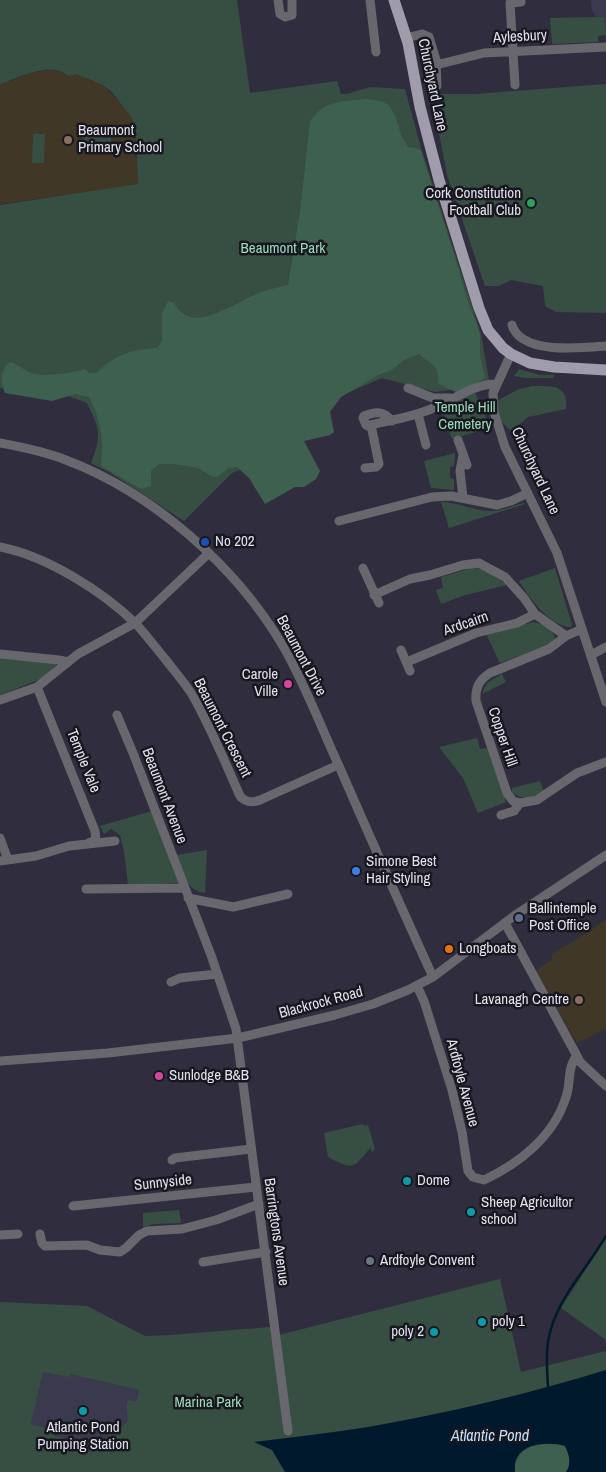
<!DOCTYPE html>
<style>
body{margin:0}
canvas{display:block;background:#302e3e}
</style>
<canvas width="606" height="1472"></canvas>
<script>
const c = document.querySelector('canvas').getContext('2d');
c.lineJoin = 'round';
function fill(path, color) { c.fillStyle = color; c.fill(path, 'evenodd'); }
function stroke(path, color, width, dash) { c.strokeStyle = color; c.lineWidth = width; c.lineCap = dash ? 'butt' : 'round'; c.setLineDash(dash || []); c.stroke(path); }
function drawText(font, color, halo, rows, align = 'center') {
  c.font = font + ' "Archivo Narrow",sans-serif'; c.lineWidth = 5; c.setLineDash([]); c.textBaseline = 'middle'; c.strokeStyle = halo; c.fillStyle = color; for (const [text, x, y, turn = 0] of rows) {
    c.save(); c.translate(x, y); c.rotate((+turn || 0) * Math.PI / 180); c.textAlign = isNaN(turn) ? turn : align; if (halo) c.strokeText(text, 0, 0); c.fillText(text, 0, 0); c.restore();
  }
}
const built = new Path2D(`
 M 591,0 L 606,0 L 606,36 L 592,10 Z
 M 38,1366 L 139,1390 L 124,1452 L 24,1429 Z`);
const education = new Path2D(`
 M 54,70 L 76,74 L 101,84 L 125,107 L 133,119 L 135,128 L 137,148 L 134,149 L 134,156 L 137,157 L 139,185 L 0,204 L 0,85 L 23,76 L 26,73 Z
 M 606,919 L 606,1029 L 577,1043 L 535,971 L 552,960 L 552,954 L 589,932 Z`);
const green = new Path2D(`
 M 0,0 L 237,0 L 250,93 L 337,81 L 341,94 L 347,94 L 370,87 L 405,89 L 421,148 L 481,334 L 489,380 L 477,386 L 435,392 L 382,378 L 329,401 L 296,447 L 232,473 L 184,521 L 109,472 L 91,463 C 102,435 100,430 87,403 L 60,393 L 0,388 L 0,205 L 138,184 L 136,133 L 132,118 L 112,92 L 101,84 L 76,74 L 68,76 C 53,61 17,77 0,85 Z
 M 604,17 L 606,35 L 598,36 L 598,42 L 552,44 L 550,18 Z
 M 425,41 L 429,59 L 431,76 L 433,76 L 433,89 L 439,89 L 439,93 L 428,93 L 418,42 Z
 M 606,84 L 606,313 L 556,312 L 545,306 L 543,286 L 511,280 L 499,286 L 485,286 L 447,175 L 437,122 L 428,94 L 475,94 Z
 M 82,130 L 111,131 L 111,147 L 82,147 Z
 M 33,134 L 45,134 L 44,163 L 32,163 Z
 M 519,369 L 540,375 L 554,375 L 553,378 L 525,378 L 514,376 Z
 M 532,386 C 550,386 569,383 566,409 L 528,417 L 512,431 C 501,424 496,415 497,401 L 517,390 Z
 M 475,393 L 484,410 L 489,428 L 452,439 L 441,408 Z
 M 455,453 L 454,466 L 450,467 L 450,478 L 454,479 L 454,490 L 431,488 L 424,461 Z
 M 441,502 C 459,502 476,512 493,511 C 504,510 514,505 524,503 L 525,504 L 449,528 Z
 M 472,568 C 486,568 496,576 507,585 L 465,595 L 441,604 L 436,590 L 443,588 L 441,577 Z
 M 555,568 L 572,625 L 571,627 C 549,626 529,597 519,581 Z
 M 534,622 C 544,624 554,629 555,639 L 547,646 L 500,663 L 486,634 Z
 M 0,658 L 55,663 L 56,665 L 43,678 L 0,695 Z
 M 502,674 L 506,682 L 482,694 L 487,683 Z
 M 477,738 L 480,749 L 487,748 L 506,802 L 478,813 L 463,778 L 439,747 Z
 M 540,781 L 544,791 C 534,798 522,801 512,792 L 512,788 Z
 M 152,811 L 179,883 L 128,885 L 124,851 L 120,835 L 111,829 L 104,834 L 100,826 Z
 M 207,850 L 205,893 C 186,891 182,871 177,855 Z
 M 363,1124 L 364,1126 L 368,1125 L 375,1149 L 372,1152 L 370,1148 C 353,1169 353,1170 328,1157 L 324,1133 Z
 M 179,1210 L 181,1223 L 154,1224 L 143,1227 L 143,1213 Z
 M 606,1238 L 606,1340 L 561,1308 Z
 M 500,1279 L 521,1372 L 606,1351 L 606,1472 L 0,1472 L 0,1302 L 87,1306 L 145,1336 L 171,1335 L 270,1327 L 271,1337 ZM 43,1372 L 69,1377 L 70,1374 L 139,1390 L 136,1402 L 128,1400 C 125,1407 128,1414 128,1421 L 122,1426 L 112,1424 C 107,1444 102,1442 84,1437 L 82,1442 L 54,1436 L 55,1430 L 32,1425 L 31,1422 Z`);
const forest = new Path2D(`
 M 368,99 L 381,101 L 389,105 L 395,116 L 402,137 L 408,147 L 416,148 L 421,151 L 457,264 L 469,305 L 476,322 L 480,335 L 480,356 L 485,378 L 458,393 C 451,389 444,388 438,383 C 440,364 431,365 419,354 L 402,361 L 392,370 L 380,374 L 341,397 L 330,412 L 334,432 L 330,435 L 304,441 L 320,471 L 316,479 L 304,487 L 295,487 L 265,504 L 249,478 L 237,467 L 229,468 L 217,477 L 211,476 L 198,468 L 175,464 L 159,464 L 151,471 L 151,486 L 141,489 L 101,466 C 104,439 101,421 89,397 L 76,394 L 52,401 L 5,393 C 0,381 0,370 10,362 C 17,364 21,368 27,371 C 38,379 72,373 85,369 L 89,373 L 97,373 C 113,355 133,349 157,348 L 162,341 L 162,314 L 168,301 L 174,303 C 178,310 186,318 196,318 C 215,318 243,299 261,292 C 270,289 279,287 288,285 L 300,212 L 310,122 C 322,100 345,101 368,99 Z
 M 554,1443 L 565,1446 C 569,1455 572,1463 566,1472 L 515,1472 C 516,1447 533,1445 554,1443 Z`);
const water = new Path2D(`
 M 606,1370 L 606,1472 L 566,1472 C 572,1463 569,1455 565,1446 C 550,1442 523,1442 516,1460 C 514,1463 515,1468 515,1472 L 285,1472 L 272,1450 L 254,1442 C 292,1437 330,1433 368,1427 C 448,1413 528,1394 606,1370 Z`);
const stream = new Path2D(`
 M 548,1387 C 547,1368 545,1347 551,1329 C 561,1294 588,1267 606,1236`);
const minor = new Path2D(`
 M 278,0 L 280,14 L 285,17 L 292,15 L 292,0
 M 370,0 L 376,52
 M 406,38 L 422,34 L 429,37 L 436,60 L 437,86
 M 436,65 L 484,53 L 606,47
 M 515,85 L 510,3 L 521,2
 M 512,325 C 521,355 582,348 606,346
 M 511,354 L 493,393 L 494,412 L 505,447 L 557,553 L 606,702
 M 408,388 L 433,398 L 450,398
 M 418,414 L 426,445
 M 370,427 L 366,425 L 363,418 L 364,416 C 376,411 384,411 392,421
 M 458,440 L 467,465
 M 0,443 C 22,447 45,452 66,460 C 153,493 236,566 283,646 C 305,684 321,727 339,766 C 370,837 401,907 433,977
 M 365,468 L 376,467 L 379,464 L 371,425 C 392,420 412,417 431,409 C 453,401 472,384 496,384
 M 463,498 L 460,471 L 463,455
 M 339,521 L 432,497 L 451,496 L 497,505 L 511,501 L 528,493
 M 0,547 C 46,556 103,591 137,625 C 147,636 156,648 166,660 C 175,672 185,683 193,696 C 211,728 225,762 240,796 C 246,803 252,803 260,800 L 338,765
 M 363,568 L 379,603
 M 374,595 L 410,579 L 430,575 L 463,565 L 479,563 L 505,577 L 524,598 L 535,614 L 566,636
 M 401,650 L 410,671
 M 0,654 L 59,660 L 68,662
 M 591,655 L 606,647
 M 407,662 L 476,633 L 517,623 L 535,614
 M 0,700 L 37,687
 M 117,715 L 133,753 L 211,955 L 236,1029 L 288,1431
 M 520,803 L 513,801 L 507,793 L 476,701 C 475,688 479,680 490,673 L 549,649 L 566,636 L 582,629
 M 501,815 L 514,811 L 520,803 L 537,800 L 577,773 L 606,762
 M 0,838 L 8,860
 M 89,843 L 96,840 L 95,831 L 37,687 L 78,654 L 135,623 L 209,553
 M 0,861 L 36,856 L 69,846 L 115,841
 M 86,889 L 184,888
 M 188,898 L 233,907 L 288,894
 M 505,923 L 577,1056 L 580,1062 L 606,1086
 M 171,982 L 180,978 L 217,974
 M 417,986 L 424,1001 L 452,1090 L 462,1132 L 468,1171 L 473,1177 L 484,1180 C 520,1163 554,1136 566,1097 C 571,1084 567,1066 577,1056
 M 0,1061 L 108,1053 L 238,1038 L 335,1015 L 373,1004 L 408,990 L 433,977 L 514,916 L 606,855
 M 172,1160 L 175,1158 L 251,1149
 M 73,1206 L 256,1187
 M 40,1234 L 42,1243 L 45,1246 L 87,1245 L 100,1250 L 120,1252 L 126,1248 L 139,1235 L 147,1231 L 182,1229 L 216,1220 L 259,1204
 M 0,1235 L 18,1234
 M 203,1262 L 266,1252`);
const major = new Path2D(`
 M 394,0 L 408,43 L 420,107 L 439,180 L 479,308 L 488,330 L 503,348 L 511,354 L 530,363 L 554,367 L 606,370`);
const markers = [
 [68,140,5,"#8d6e63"],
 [531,203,5,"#2e9e5b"],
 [205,542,5,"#1a4fb4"],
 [288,684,5,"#d1479c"],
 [356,871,5,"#3f7fe0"],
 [519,918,5,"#5c6f8a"],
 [449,949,5,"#e8710a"],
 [579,1000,5,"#8d6e63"],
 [159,1076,5,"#d1479c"],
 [407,1181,5,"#0f9aa8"],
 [471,1212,5,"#0f9aa8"],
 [370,1261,5,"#6b7280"],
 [482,1322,5,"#0f9aa8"],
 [434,1332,5,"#0f9aa8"],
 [83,1411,5,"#0f9aa8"]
];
const streetNames = [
 ["Aylesbury",520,37,-3],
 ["Churchyard Lane",432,85,78],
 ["Churchyard Lane",535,471,65],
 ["Ardcairn",466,624,-19],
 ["Beaumont Drive",301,656,62],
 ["Beaumont Crescent",222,728,63],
 ["Copper Hill",502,737,71],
 ["Temple Vale",83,761,68],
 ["Beaumont Avenue",164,796,69],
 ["Blackrock Road",321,1003,-15],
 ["Ardfoyle Avenue",462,1083,75],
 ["Sunnyside",163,1183,-6],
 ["Barringtons Avenue",276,1232,82]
];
const poiNames = [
 ["Beaumont",78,131],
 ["Primary School",78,148],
 ["Cork Constitution",521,194,"right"],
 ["Football Club",521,211,"right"],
 ["No 202",215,542],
 ["Carole",278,675,"right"],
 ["Ville",278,692,"right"],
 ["Simone Best",366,862],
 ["Hair Styling",366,879],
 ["Ballintemple",529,909],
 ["Post Office",529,926],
 ["Longboats",459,949],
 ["Lavanagh Centre",569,1000,"right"],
 ["Sunlodge B&B",169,1076],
 ["Dome",417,1181],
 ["Sheep Agricultor",481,1203],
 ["school",481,1220],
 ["Ardfoyle Convent",380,1261],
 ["poly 1",492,1322],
 ["poly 2",424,1332,"right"],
 ["Atlantic Pond",83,1428,"center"],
 ["Pumping Station",83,1445,"center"]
];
const parkNames = [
 ["Beaumont Park",283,249],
 ["Temple Hill",465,408],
 ["Cemetery",465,425],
 ["Marina Park",208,1403]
];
const waterNames = [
 ["Atlantic Pond",490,1437]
];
fill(built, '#3b394e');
fill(education, '#403726');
fill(green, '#374e42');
fill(forest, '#3e614f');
fill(water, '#00192c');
stroke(stream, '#00192c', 2.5);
stroke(minor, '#69676e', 9);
stroke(major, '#a19cab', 11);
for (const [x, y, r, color] of markers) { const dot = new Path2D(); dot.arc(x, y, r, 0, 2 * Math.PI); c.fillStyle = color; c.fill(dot); stroke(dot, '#18171f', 2); }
drawText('15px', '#e0e0ea', '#18171f', streetNames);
drawText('15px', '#e0e0ea', '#18171f', poiNames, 'left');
drawText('15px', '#9adbba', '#18171f', parkNames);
drawText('italic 16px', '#c1e0fa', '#18171f', waterNames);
</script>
